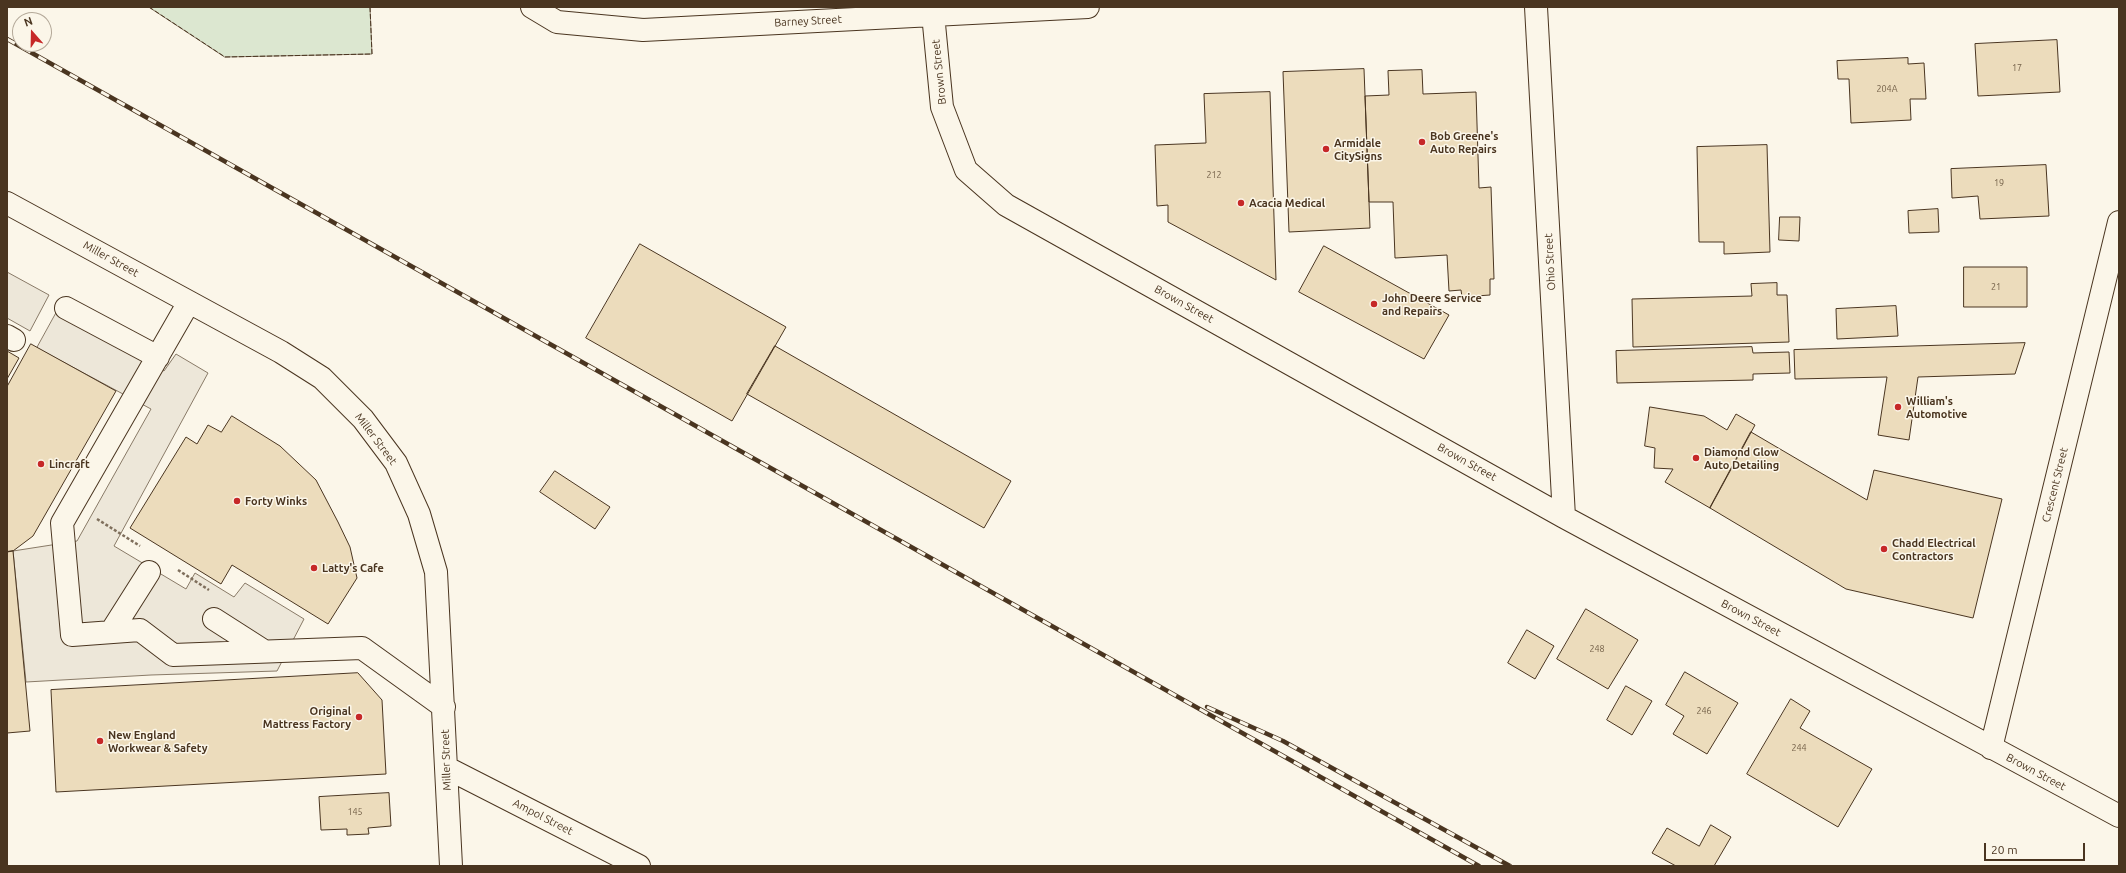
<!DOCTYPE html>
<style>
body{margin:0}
#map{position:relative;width:2126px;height:873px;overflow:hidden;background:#fbf6e9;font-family:Ubuntu,sans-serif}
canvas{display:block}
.frame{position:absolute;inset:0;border:8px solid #4a3520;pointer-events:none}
.north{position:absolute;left:12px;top:12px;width:40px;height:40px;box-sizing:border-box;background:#fbf6e9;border:1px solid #b4a999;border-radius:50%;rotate:340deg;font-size:11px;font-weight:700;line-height:16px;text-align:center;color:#4a3520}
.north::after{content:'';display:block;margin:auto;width:14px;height:18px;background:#c62828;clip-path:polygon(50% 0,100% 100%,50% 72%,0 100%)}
.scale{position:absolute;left:1984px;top:843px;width:101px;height:18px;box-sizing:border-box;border:2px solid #4a3520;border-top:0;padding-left:5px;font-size:12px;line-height:14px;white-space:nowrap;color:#4a3520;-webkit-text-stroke:3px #fbf6e9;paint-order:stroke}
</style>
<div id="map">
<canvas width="2126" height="873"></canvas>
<div class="frame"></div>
<div class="north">N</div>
<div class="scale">20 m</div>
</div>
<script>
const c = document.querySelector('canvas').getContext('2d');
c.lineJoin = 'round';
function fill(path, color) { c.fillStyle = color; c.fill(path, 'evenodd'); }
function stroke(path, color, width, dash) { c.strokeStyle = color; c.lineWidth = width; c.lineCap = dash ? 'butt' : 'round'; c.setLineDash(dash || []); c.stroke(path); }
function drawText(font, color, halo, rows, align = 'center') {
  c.font = font + ' Ubuntu,sans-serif'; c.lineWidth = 3; c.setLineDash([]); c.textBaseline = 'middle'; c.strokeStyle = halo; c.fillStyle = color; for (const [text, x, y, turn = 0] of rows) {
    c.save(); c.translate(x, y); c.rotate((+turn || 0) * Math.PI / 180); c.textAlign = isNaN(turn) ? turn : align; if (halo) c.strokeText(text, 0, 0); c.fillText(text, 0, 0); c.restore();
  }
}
const green = new Path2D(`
 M 149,7 L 370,7 L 372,54 L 225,57 Z`);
const parking = new Path2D(`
 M 7,272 L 49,295 L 30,331 L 7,318 Z
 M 59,308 L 164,371 L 176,354 L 208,373 L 114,546 L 186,589 L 195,573 L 234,597 L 245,583 L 304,619 L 277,671 L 151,675 L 26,682 L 13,551 L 77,541 L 151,409 L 37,348 Z`);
const building = new Path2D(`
 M 2057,40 L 2060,92 L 1978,96 L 1975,44 Z
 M 1908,58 L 1908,64 L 1924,63 L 1926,99 L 1910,99 L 1911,120 L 1851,123 L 1849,79 L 1838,79 L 1837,61 Z
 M 1364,69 L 1370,228 L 1289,232 L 1283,72 Z
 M 1422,70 L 1423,94 L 1476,92 L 1479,188 L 1491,187 L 1494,279 L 1490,279 L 1490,295 L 1462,297 L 1461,290 L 1449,291 L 1447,255 L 1395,258 L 1393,202 L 1369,202 L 1365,96 L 1389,95 L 1388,71 Z
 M 1270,92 L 1276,280 L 1168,222 L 1168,205 L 1157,206 L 1155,145 L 1206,143 L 1204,94 Z
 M 1767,145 L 1770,252 L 1724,254 L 1724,242 L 1699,242 L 1697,147 Z
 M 2046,165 L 2049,216 L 1980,219 L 1978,196 L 1952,198 L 1951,169 Z
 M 1938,209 L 1939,232 L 1909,233 L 1908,211 Z
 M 1780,217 L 1800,217 L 1799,241 L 1779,240 Z
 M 640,244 L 786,327 L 732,421 L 586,338 Z
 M 1324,246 L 1449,315 L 1424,359 L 1299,292 Z
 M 1964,267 L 2027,267 L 2027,307 L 1964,307 Z
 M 1777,283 L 1777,295 L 1787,295 L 1789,342 L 1633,347 L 1632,299 L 1752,296 L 1751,284 Z
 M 1896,306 L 1898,336 L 1837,339 L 1836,309 Z
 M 2025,343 L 2015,374 L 1918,377 L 1909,440 L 1878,435 L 1887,377 L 1795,379 L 1794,350 Z
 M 31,344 L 116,391 L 33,536 L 13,551 L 7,552 L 7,387 Z
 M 775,346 L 1011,481 L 984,528 L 747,394 Z
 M 1752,347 L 1753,353 L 1789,352 L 1790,373 L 1753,374 L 1753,380 L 1617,383 L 1616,351 Z
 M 7,351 L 19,358 L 7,379 Z
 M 1650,407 L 1704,416 L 1727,430 L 1736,414 L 1755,425 L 1710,508 L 1665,482 L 1673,469 L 1654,468 L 1655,448 L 1645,446 Z
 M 232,416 L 280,446 L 316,480 L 338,522 L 350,547 L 357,578 L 328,624 L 232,565 L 221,584 L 130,528 L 186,437 L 197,444 L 208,425 L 221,432 Z
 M 1751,432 L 1867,500 L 1874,470 L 2002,499 L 1973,618 L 1846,589 L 1710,508 Z
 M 555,471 L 610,507 L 595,529 L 540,492 Z
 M 13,551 L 30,731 L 7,733 L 7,552 Z
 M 1586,609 L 1638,640 L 1608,689 L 1557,659 Z
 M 1527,630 L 1554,646 L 1535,679 L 1508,663 Z
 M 1685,672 L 1738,703 L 1707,754 L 1673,734 L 1684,716 L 1666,705 Z
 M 358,673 L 382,700 L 386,774 L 56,792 L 51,690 Z
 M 1626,686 L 1652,701 L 1632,735 L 1607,720 Z
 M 1791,699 L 1810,711 L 1800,728 L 1872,769 L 1838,827 L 1747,774 Z
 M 389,793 L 391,826 L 368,828 L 369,834 L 347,835 L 347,829 L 321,830 L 319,797 Z
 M 1711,825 L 1731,837 L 1714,866 L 1676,866 L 1652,853 L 1667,828 L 1699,846 Z`);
const path = new Path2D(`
 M 97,519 L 140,546
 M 178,570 L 209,590`);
const minor = new Path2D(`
 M 532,7 L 557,22 L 643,30 L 1088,7
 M 1536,7 L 1564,517
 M 933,14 L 942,107 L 966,170 L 1006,205 L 1564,517 L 2119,816
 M 7,203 L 281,352 L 322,378 L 363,419 L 396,463 L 419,514 L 436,572 L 451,866
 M 189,302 L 62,523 L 72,635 L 140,630 L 173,655 L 362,648 L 444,707
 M 66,308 L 158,357
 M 7,336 L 14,340
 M 214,619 L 264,651
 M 111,632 L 149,572
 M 1991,748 L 2119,222
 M 447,768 L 639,866`);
const rail = new Path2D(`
 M 7,39 L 1479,866
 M 1207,707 L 1283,741 L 1510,866`);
const fence = new Path2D(`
 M 149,7 L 225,57 L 372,54 L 370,7`);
const markers = [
 [1422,142,4,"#c62828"],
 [1326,149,4,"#c62828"],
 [1241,203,4,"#c62828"],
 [1374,304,4,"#c62828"],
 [1898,407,4,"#c62828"],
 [1696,458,4,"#c62828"],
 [41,464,4,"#c62828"],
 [237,501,4,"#c62828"],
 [1884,549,4,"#c62828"],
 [314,568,4,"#c62828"],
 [359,717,4,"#c62828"],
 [100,741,4,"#c62828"]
];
const numberNames = [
 ["17",2017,68],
 ["204A",1887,89],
 ["212",1214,175],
 ["19",1999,183],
 ["21",1996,287],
 ["248",1597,649],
 ["246",1704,711],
 ["244",1799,748],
 ["145",355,812]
];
const streetNames = [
 ["Barney Street",808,21,-3],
 ["Brown Street",939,72,-96],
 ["Miller Street",111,259,29],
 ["Ohio Street",1550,262,-93],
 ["Brown Street",1184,304,29],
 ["Miller Street",376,439,53],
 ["Brown Street",1467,462,29],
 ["Crescent Street",2055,485,-76],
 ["Brown Street",1751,618,28],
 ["Miller Street",446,760,-92],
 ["Brown Street",2036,772,28],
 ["Ampol Street",543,817,27]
];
const poiNames = [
 ["Bob Greene's",1430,136],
 ["Auto Repairs",1430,149],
 ["Armidale",1334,143],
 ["CitySigns",1334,156],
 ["Acacia Medical",1249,203],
 ["John Deere Service",1382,298],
 ["and Repairs",1382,311],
 ["William's",1906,401],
 ["Automotive",1906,414],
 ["Diamond Glow",1704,452],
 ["Auto Detailing",1704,465],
 ["Lincraft",49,464],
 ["Forty Winks",245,501],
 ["Chadd Electrical",1892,543],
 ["Contractors",1892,556],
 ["Latty's Cafe",322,568],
 ["Original",351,711,"right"],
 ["Mattress Factory",351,724,"right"],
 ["New England",108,735],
 ["Workwear & Safety",108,748]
];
fill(green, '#dce7d0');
stroke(green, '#887966', 1);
fill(parking, '#ede7d9');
stroke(parking, '#887966', 1);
fill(building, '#ecdcbc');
stroke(building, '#4a3520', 1);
stroke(minor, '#4a3520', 24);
stroke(path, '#7f6f5c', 2.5, [3, 2]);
stroke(minor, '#fbf6e9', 22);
stroke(rail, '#4a3520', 4.5);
stroke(rail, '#fbf6e9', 3, [9]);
stroke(fence, '#4a3520', 1, [5, 2]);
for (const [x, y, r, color] of markers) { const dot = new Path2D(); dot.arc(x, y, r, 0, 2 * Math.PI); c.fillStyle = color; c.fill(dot); stroke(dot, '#fbf6e9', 1.5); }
drawText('9px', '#725f47', null, numberNames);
drawText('11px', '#4a3520', '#fbf6e9', streetNames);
drawText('bold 11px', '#4a3520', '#fbf6e9', poiNames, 'left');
</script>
